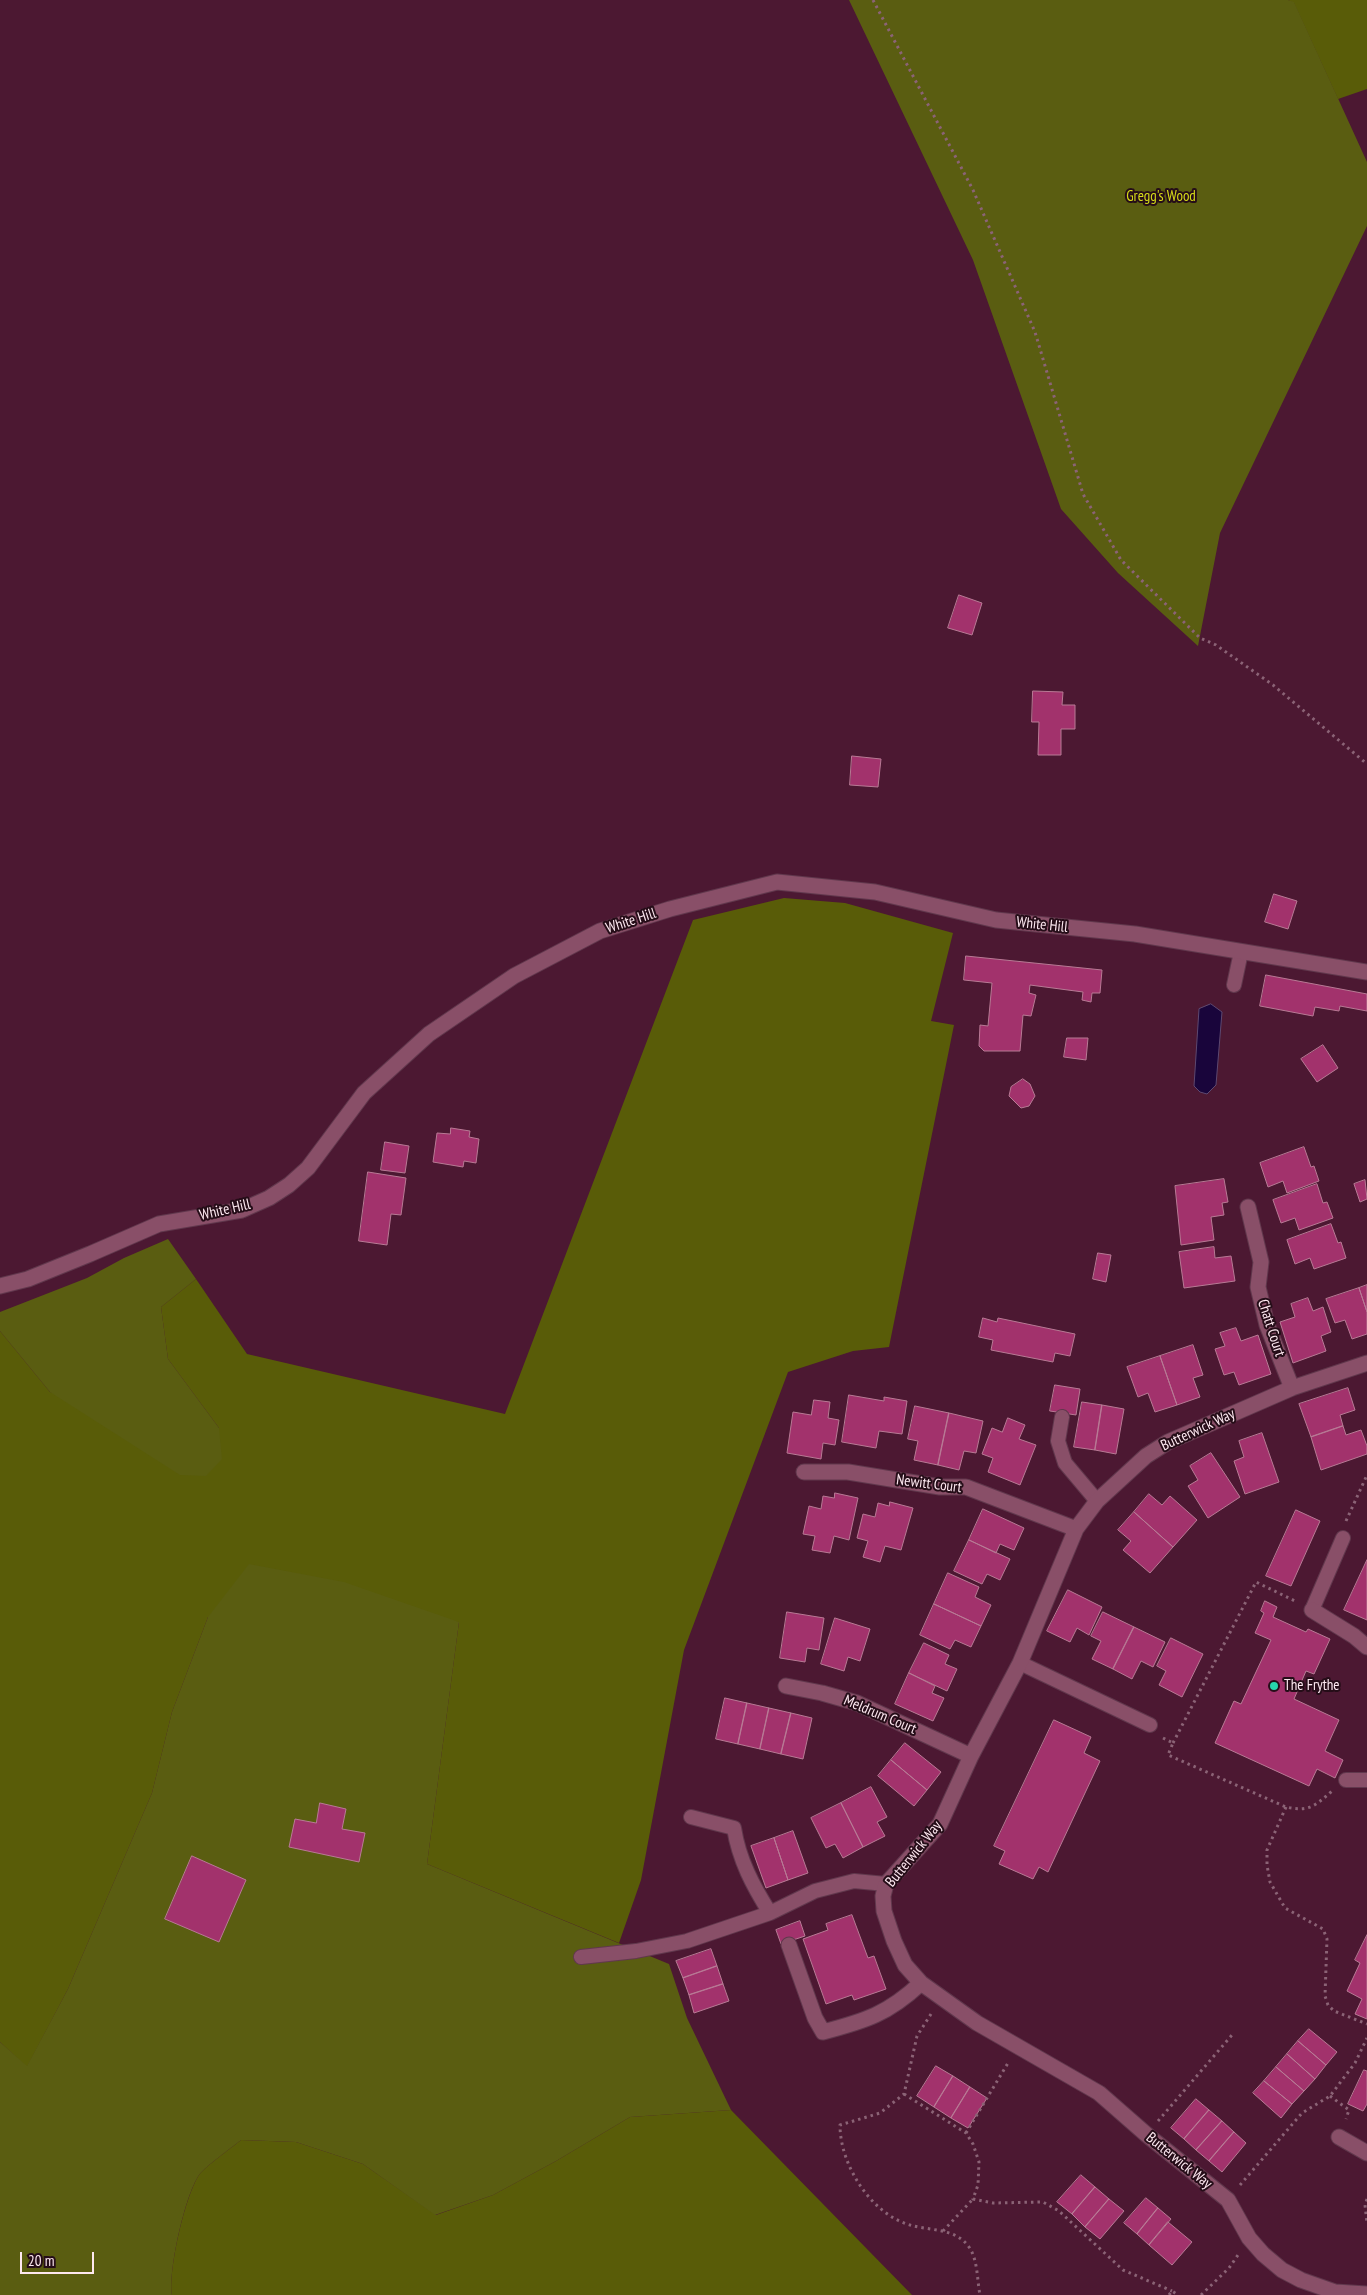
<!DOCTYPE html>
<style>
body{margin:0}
#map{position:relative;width:1367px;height:2295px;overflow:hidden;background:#4c1832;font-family:"PT Sans Narrow",sans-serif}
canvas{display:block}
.scale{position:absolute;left:20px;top:2252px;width:74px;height:22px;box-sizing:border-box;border:2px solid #fde8f0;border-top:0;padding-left:6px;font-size:15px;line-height:18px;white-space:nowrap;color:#fde8f0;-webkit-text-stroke:4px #250d18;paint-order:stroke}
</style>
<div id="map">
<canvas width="1367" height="2295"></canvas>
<div class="scale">20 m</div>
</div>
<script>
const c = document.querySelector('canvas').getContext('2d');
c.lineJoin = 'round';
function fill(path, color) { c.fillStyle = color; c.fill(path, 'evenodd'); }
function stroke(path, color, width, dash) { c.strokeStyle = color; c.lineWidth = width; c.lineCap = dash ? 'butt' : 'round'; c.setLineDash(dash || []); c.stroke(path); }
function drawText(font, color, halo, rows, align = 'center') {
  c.font = font + ' "PT Sans Narrow",sans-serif'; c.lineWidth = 4; c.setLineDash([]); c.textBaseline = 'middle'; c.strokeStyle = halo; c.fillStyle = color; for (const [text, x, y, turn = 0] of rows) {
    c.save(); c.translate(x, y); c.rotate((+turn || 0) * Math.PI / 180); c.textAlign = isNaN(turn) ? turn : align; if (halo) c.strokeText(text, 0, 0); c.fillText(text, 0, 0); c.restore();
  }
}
const green = new Path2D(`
 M 1288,0 L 1367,0 L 1367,89 L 1338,99 L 1294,3 Z
 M 784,898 L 845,903 L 953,933 L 931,1021 L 954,1025 L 889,1347 L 853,1351 L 788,1372 L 684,1650 L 641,1880 L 619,1943 L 427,1864 L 459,1622 L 208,1617 L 172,1712 L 152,1793 L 68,1989 L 27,2067 L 0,2042 L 0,1331 L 50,1392 L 219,1428 L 168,1359 L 161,1307 L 196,1279 L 247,1354 L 505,1414 L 693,920 Z
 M 731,2110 L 912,2295 L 172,2295 C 168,2271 185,2196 199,2175 C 207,2165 230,2149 241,2140 L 296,2142 L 363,2164 L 436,2215 L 493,2195 L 556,2161 L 630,2117 Z`);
const forest = new Path2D(`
 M 849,0 L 1288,0 L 1294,2 L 1367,162 L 1367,226 L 1220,533 L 1198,646 L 1118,573 L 1061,509 L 973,260 Z
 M 168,1239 L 196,1279 L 161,1307 L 168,1359 L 219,1428 L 222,1459 L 206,1476 L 180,1475 L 50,1392 L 0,1331 L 0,1312 L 87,1278 L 124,1258 Z
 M 249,1564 L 344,1582 L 459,1622 L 427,1864 L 669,1964 L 687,2018 L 731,2110 L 630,2117 L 556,2161 L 493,2195 L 435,2215 L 363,2164 L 296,2142 L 241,2140 C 230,2149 207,2165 199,2175 C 185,2195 168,2271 172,2295 L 0,2295 L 0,2042 L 27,2066 L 68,1989 L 152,1793 L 172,1712 L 208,1617 Z`);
const water = new Path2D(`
 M 1211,1004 L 1222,1012 L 1216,1085 L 1207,1094 L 1200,1092 L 1194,1086 L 1199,1009 Z`);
const building = new Path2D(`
 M 959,595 L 982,603 L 972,635 L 948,628 Z
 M 1033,691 L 1063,692 L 1062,705 L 1075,705 L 1075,729 L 1061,729 L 1061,755 L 1038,755 L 1039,722 L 1032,722 Z
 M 852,756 L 881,759 L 878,787 L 850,785 Z
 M 1274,894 L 1297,901 L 1288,929 L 1265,922 Z
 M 966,956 L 1102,970 L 1100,993 L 1092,993 L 1091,1002 L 1082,1000 L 1083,992 L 1030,985 L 1029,993 L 1036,995 L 1031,1016 L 1023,1015 L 1020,1051 L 984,1051 L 979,1046 L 980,1025 L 988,1026 L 992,983 L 964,980 Z
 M 1266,975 L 1367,994 L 1367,1011 L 1340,1006 L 1339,1011 L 1315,1007 L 1313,1016 L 1260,1006 Z
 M 1067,1038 L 1088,1038 L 1086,1060 L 1064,1057 Z
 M 1323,1045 L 1338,1068 L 1317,1082 L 1301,1059 Z
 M 1023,1079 L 1030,1084 L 1035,1096 L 1029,1106 L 1021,1108 L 1009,1096 L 1011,1087 Z
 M 451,1128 L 470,1131 L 469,1137 L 479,1139 L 476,1163 L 464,1161 L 463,1167 L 433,1162 L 437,1133 L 450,1134 Z
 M 385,1142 L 409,1146 L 405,1173 L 381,1170 Z
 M 1304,1147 L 1311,1167 L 1314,1166 L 1319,1181 L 1287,1193 L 1283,1181 L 1268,1187 L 1260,1163 Z
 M 368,1172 L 406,1178 L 401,1215 L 391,1214 L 387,1245 L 359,1241 Z
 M 1224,1179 L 1228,1202 L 1222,1203 L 1224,1215 L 1211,1217 L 1214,1240 L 1181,1245 L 1175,1186 Z
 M 1365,1180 L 1367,1199 L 1360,1202 L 1354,1184 Z
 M 1317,1184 L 1323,1203 L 1327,1202 L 1333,1218 L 1299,1230 L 1295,1218 L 1281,1223 L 1273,1200 Z
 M 1331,1224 L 1338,1243 L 1341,1242 L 1346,1258 L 1314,1269 L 1310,1258 L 1295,1264 L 1287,1240 Z
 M 1214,1247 L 1215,1258 L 1231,1256 L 1235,1281 L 1184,1288 L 1179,1252 Z
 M 1098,1253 L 1111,1255 L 1106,1282 L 1093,1279 Z
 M 1367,1285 L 1367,1312 L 1359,1288 Z
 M 1359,1288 L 1367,1312 L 1367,1334 L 1352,1339 L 1345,1320 L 1335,1323 L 1326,1299 Z
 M 1308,1298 L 1313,1311 L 1323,1307 L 1331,1332 L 1321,1336 L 1326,1351 L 1293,1363 L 1280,1322 L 1295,1317 L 1291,1304 Z
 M 983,1318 L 997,1322 L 998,1318 L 1075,1334 L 1070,1356 L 1055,1353 L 1053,1362 L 991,1350 L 993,1340 L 979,1337 Z
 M 1236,1328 L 1241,1341 L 1258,1335 L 1271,1374 L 1239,1385 L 1234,1372 L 1224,1375 L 1215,1349 L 1225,1346 L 1220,1333 Z
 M 1193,1345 L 1203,1375 L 1193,1378 L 1200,1397 L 1177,1405 L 1160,1356 Z
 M 1160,1356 L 1177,1405 L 1155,1412 L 1148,1393 L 1138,1397 L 1127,1367 Z
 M 1055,1385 L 1080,1389 L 1076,1415 L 1050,1411 Z
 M 1348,1388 L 1355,1410 L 1340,1415 L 1343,1426 L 1311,1437 L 1299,1404 Z
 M 849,1395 L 884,1401 L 884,1397 L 907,1401 L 902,1434 L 879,1431 L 876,1448 L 842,1442 Z
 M 814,1400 L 830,1402 L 828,1418 L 839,1420 L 835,1445 L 823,1443 L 821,1459 L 787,1453 L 793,1412 L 811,1415 Z
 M 1082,1402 L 1102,1405 L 1095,1450 L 1074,1447 Z
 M 1102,1405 L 1124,1409 L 1116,1454 L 1095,1450 Z
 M 915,1406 L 949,1413 L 938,1465 L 914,1460 L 918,1441 L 908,1439 Z
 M 949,1413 L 983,1421 L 976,1453 L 964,1451 L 959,1470 L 938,1465 Z
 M 1008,1418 L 1025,1425 L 1019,1439 L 1036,1445 L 1020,1485 L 988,1472 L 993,1458 L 982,1454 L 992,1428 L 1002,1432 Z
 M 1343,1426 L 1346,1435 L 1361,1430 L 1367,1446 L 1367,1454 L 1321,1470 L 1311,1437 Z
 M 1262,1433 L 1279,1482 L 1245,1494 L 1234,1461 L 1244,1457 L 1239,1441 Z
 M 1211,1453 L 1240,1497 L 1208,1518 L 1188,1486 L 1198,1480 L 1190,1466 Z
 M 835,1493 L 858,1498 L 849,1540 L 834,1536 L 830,1553 L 812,1550 L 815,1536 L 803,1534 L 809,1506 L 821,1509 L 823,1496 L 834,1498 Z
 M 1149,1494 L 1162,1505 L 1170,1496 L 1197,1520 L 1173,1547 L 1134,1512 Z
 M 890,1502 L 913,1508 L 901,1550 L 885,1546 L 880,1562 L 863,1557 L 868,1541 L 857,1538 L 863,1514 L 875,1517 L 878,1503 L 889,1506 Z
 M 983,1509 L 1024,1528 L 1014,1550 L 1000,1544 L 996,1553 L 969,1540 Z
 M 1296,1510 L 1320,1521 L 1291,1586 L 1266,1576 Z
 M 1134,1512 L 1173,1547 L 1150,1573 L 1123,1550 L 1131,1541 L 1118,1530 Z
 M 969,1540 L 1010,1559 L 1000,1580 L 987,1574 L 982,1584 L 954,1571 Z
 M 1367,1560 L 1367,1620 L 1344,1610 Z
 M 948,1573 L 979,1587 L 975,1597 L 991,1605 L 981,1626 L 934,1604 Z
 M 1068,1590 L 1102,1607 L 1089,1635 L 1077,1628 L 1070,1642 L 1047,1631 Z
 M 1265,1601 L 1277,1607 L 1273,1617 L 1306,1632 L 1308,1629 L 1330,1639 L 1314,1674 L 1306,1671 L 1294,1699 L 1339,1720 L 1325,1751 L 1343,1760 L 1335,1778 L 1317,1769 L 1309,1786 L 1215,1743 L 1234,1701 L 1241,1704 L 1271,1640 L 1255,1633 L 1264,1613 L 1261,1611 Z
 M 934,1604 L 981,1626 L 971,1647 L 955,1640 L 950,1649 L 920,1635 Z
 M 787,1612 L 824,1618 L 819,1650 L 807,1648 L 805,1662 L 780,1658 Z
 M 1103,1612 L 1134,1627 L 1113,1669 L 1092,1659 L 1101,1641 L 1091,1636 Z
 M 835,1618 L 870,1629 L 860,1661 L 848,1657 L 844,1671 L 821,1664 Z
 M 1134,1627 L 1165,1642 L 1153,1667 L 1141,1661 L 1132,1679 L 1113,1669 Z
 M 1171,1638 L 1203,1654 L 1182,1697 L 1159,1685 L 1166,1671 L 1157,1666 Z
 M 924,1643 L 949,1655 L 945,1664 L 957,1669 L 947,1691 L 909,1673 Z
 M 909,1673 L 935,1686 L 932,1693 L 944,1698 L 933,1721 L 895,1704 Z
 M 725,1698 L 747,1703 L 738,1744 L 716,1739 Z
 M 747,1703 L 769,1708 L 760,1749 L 738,1744 Z
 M 769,1708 L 791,1713 L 781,1754 L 760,1749 Z
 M 791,1713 L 812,1718 L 803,1759 L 781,1754 Z
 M 1054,1720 L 1091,1737 L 1084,1753 L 1100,1761 L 1048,1872 L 1039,1867 L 1033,1879 L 999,1864 L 1005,1851 L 994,1846 Z
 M 905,1743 L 941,1772 L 927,1790 L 891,1760 Z
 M 891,1760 L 927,1790 L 914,1806 L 878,1776 Z
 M 871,1787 L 887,1817 L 877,1822 L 885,1836 L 863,1847 L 841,1803 Z
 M 320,1803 L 346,1809 L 342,1829 L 365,1833 L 359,1862 L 289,1847 L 295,1819 L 316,1823 Z
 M 841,1803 L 863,1847 L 843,1858 L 835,1844 L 826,1848 L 811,1818 Z
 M 793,1831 L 808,1873 L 788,1880 L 774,1838 Z
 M 774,1838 L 788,1880 L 766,1888 L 751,1846 Z
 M 192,1856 L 246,1880 L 219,1942 L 165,1919 Z
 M 852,1915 L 868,1958 L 874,1956 L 886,1989 L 854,2000 L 852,1995 L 826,2004 L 803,1939 L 828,1930 L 826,1924 Z
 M 800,1921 L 805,1936 L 781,1944 L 776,1930 Z
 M 1367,1935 L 1367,2019 L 1355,2014 L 1362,1999 L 1347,1991 L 1360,1963 L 1355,1960 Z
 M 711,1949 L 717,1966 L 683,1978 L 676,1961 Z
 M 717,1966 L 723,1984 L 689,1995 L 683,1978 Z
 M 723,1984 L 729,2001 L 694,2013 L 689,1995 Z
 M 1309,2029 L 1337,2052 L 1326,2065 L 1298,2041 Z
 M 1298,2041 L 1326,2065 L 1315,2079 L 1287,2054 Z
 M 1287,2054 L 1315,2079 L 1304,2091 L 1276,2067 Z
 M 936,2066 L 953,2076 L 934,2107 L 917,2096 Z
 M 1276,2067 L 1304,2091 L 1292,2104 L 1264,2081 Z
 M 1364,2070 L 1367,2071 L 1367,2104 L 1363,2111 L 1348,2104 Z
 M 953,2076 L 970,2087 L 951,2118 L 934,2107 Z
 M 1264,2081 L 1292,2104 L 1281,2118 L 1253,2093 Z
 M 970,2087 L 987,2098 L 968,2128 L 951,2118 Z
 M 1196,2099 L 1209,2110 L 1184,2139 L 1171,2128 Z
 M 1209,2110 L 1222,2121 L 1196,2150 L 1184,2139 Z
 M 1222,2121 L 1234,2132 L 1209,2161 L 1196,2150 Z
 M 1234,2132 L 1246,2143 L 1222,2172 L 1209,2161 Z
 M 1081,2175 L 1095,2187 L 1072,2214 L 1057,2202 Z
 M 1095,2187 L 1109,2199 L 1085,2227 L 1072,2214 Z
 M 1146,2198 L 1158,2208 L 1137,2234 L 1124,2223 Z
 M 1109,2199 L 1124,2211 L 1100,2239 L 1085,2227 Z
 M 1158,2208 L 1171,2219 L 1149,2245 L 1137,2234 Z
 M 1168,2222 L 1192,2242 L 1172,2265 L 1149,2245 Z`);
const path = new Path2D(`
 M 873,0 L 973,190 L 1035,332 L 1083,494 L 1121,560 L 1200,638 L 1216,645 L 1273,685 L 1367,764
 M 1346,1521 L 1367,1475
 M 1163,1738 L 1173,1743 L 1168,1755 L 1286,1807 C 1309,1812 1315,1806 1332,1791
 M 1173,1743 L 1256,1582 L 1295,1601
 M 1286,1807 L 1267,1850 L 1267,1865 L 1270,1882 L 1285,1908 L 1323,1929 L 1327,1939 L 1325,1996 L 1328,2005 L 1334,2011 L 1367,2024
 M 931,2014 L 917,2036 L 904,2094 L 880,2113 L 840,2125 C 840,2165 871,2214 910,2225 C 930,2231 956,2228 969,2247 C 978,2260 977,2280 980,2295
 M 904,2094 L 966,2133 L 973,2144 L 979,2162 L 978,2185 L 973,2199 L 993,2203 L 1043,2202 L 1059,2211 L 1123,2270 L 1172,2291
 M 1330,2096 L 1349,2110 L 1346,2119
 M 1158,2121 L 1232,2035
 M 966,2133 L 1008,2063
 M 1240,2185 L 1302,2113 L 1330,2096 L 1355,2063 L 1367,2038
 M 1367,2199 L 1365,2205 L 1367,2223
 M 943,2231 L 973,2199
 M 1169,2295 L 1172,2291 L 1178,2295
 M 1201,2295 L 1229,2268 L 1238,2255`);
const lane = new Path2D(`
 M 1234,985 L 1241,952
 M 1062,1417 L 1058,1441 L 1065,1463 L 1097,1501
 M 1312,1610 L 1343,1538
 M 1020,1663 L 1150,1725
 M 1346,1780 L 1367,1780
 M 691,1817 L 734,1828 C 739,1860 753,1886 770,1913 L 815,1891 L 854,1881 L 886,1884
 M 581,1957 L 636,1951 L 687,1941 L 770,1913`);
const street = new Path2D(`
 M 1248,1207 L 1261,1262 L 1258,1287 L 1267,1325 L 1292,1388
 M 0,1286 L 28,1279 L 90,1254 L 159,1224 L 242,1210 L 269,1198 L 289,1185 L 308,1168 L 364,1093 L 429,1034 L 514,976 L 600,931 L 670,909 L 777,882 L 875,892 L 996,920 L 1135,934 L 1367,972
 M 1367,1363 L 1292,1388 L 1168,1442 L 1146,1456 L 1097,1501 L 1076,1529 L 1020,1663 L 971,1756 L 940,1824 L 886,1884 L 883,1896 L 884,1911 L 894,1941 L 905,1965 L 921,1983 L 977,2023 L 1099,2093 L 1147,2135 L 1228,2200 L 1249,2238 L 1263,2254 L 1282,2270 L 1301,2280 L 1335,2292 L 1367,2294
 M 804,1472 L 848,1472 L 940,1487 L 966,1487 L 1076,1529
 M 1312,1610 L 1354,1636 L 1367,1647
 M 786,1686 L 822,1693 L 857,1703 L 971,1756
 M 789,1945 L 815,2018 L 823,2032 C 865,2021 888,2014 921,1983
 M 1339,2137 L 1367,2153`);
const markers = [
 [1274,1686,5,"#27d5ad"]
];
const parkNames = [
 ["Gregg's Wood",1161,197]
];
const streetNames = [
 ["White Hill",631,921,-18],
 ["White Hill",1042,925,6],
 ["White Hill",225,1210,-13],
 ["Chatt Court",1271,1328,72],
 ["Butterwick Way",1198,1430,-25],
 ["Newitt Court",929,1484,7],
 ["Meldrum Court",880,1715,23],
 ["Butterwick Way",914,1854,-51],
 ["Butterwick Way",1179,2161,39]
];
const poiNames = [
 ["The Frythe",1284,1686]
];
fill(green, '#595c08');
fill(forest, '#5a5d11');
fill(water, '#19053b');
stroke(water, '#5d4971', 1);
fill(building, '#a2326c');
stroke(building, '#b87a95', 1);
stroke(lane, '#61384d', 16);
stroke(street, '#61384d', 17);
stroke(path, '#8b6376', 3, [2.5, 4]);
stroke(lane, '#894f68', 14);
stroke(street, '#894f68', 15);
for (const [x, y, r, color] of markers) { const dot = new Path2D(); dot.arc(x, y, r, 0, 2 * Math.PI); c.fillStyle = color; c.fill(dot); stroke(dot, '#250d18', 2); }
drawText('15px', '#d5dc18', '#250d18', parkNames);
drawText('15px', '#fde8f0', '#250d18', streetNames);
drawText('15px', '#fde8f0', '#250d18', poiNames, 'left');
</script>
